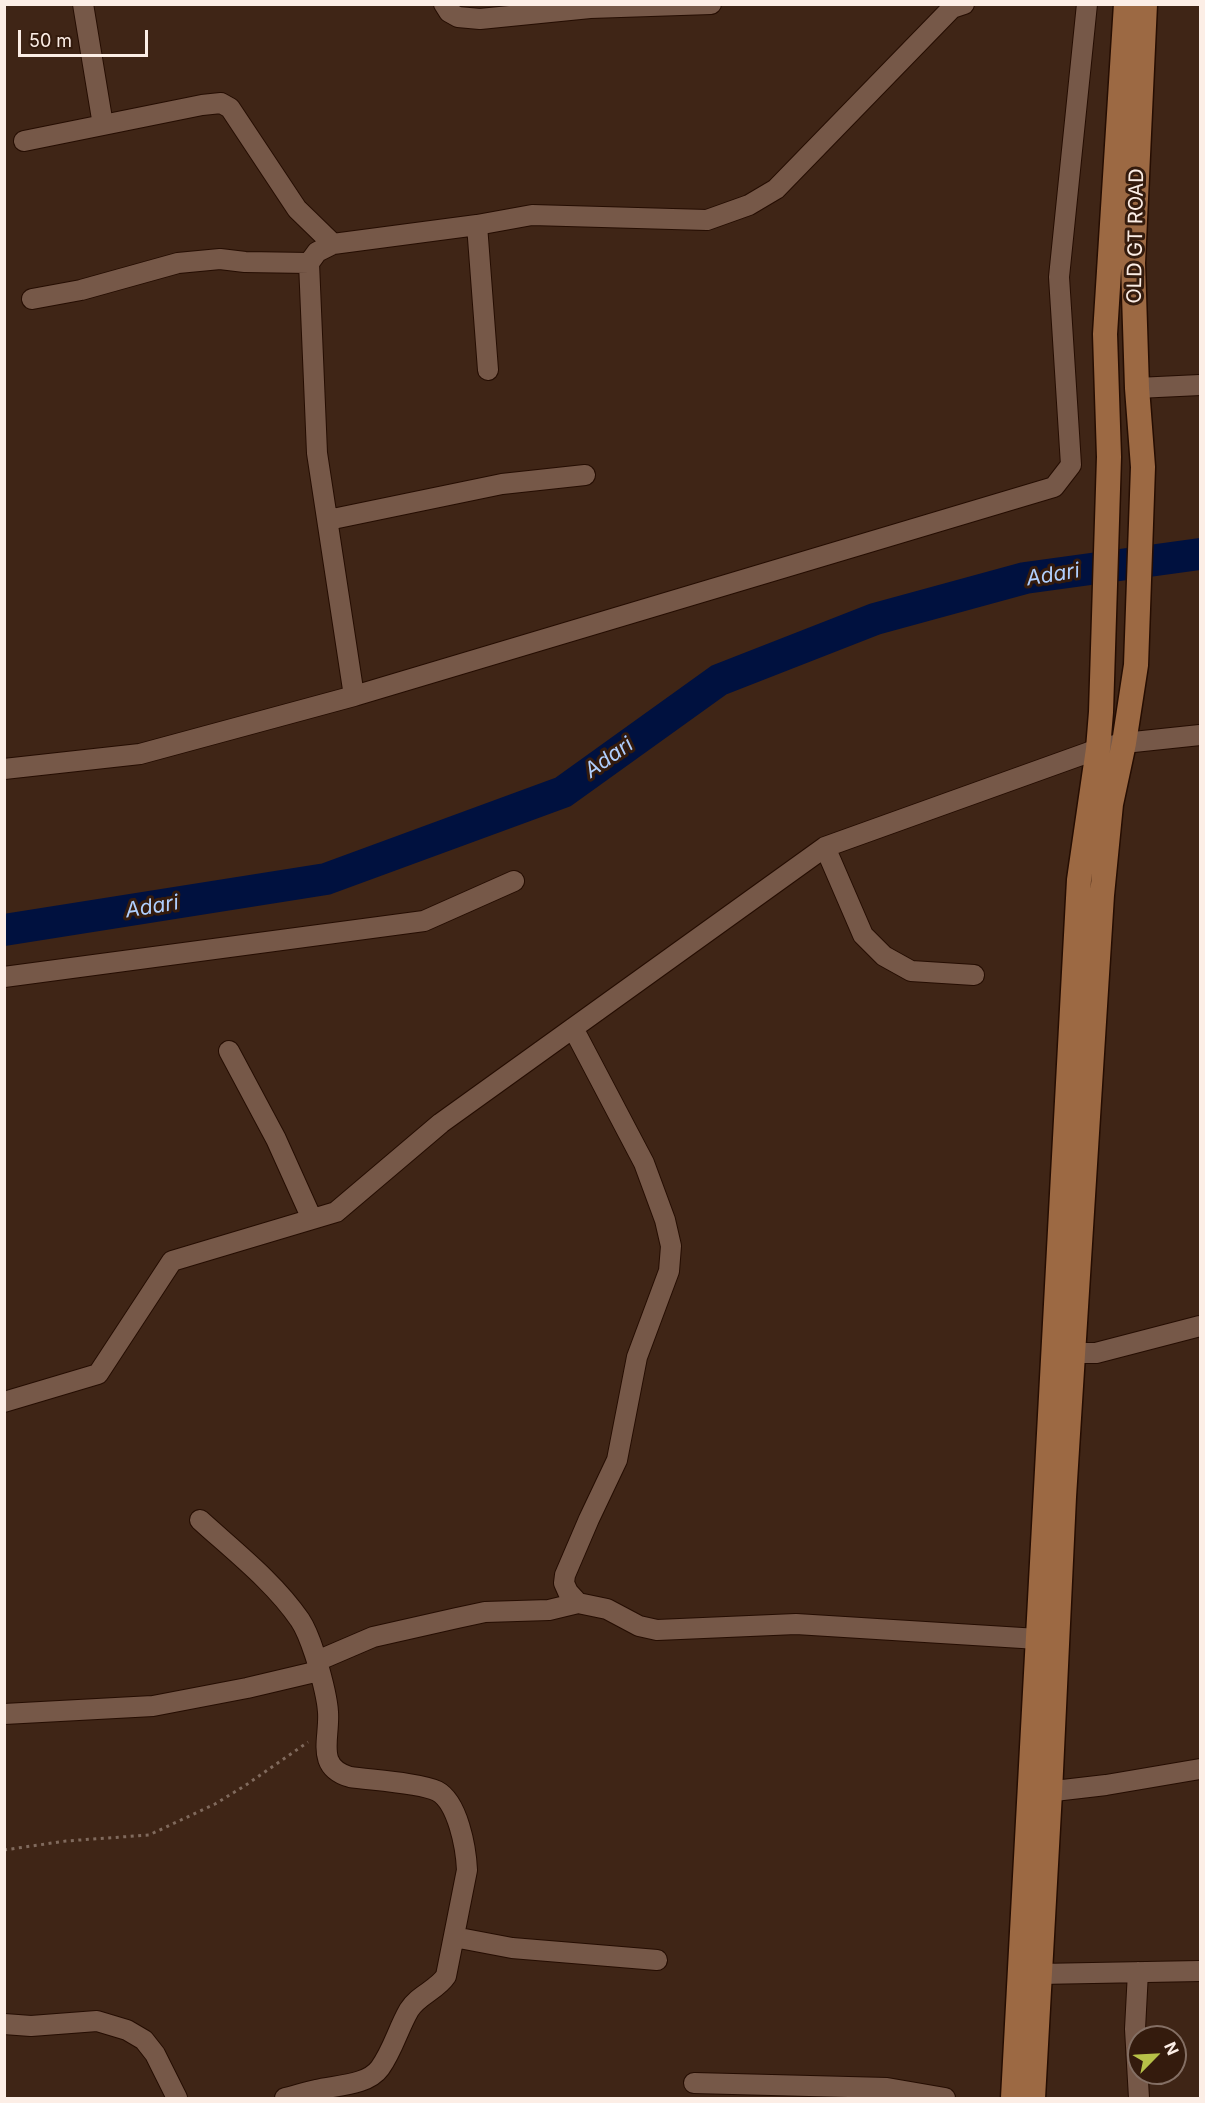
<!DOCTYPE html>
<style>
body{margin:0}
#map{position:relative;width:1205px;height:2103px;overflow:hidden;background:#3f2516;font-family:Inter,sans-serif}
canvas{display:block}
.frame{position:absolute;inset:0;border:6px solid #fceee6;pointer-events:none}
.north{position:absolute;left:1127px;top:2025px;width:60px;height:60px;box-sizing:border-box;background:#341b0d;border:2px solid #846f64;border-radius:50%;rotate:66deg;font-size:16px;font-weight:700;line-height:24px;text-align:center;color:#fceee6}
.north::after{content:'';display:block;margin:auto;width:21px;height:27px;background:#b7c148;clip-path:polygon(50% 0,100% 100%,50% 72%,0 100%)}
.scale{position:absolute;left:18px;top:30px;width:130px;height:27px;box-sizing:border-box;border:3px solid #fceee6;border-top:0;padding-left:8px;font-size:18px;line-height:21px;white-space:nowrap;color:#fceee6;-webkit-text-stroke:4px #341b0d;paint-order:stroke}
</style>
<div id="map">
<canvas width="1205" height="2103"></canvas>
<div class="frame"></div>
<div class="north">N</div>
<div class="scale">50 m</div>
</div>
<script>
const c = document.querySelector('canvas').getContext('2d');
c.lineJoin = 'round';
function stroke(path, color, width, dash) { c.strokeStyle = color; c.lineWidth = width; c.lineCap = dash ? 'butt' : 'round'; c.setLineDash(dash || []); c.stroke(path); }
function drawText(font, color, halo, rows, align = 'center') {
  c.font = font + ' Inter,sans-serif'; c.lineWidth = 6; c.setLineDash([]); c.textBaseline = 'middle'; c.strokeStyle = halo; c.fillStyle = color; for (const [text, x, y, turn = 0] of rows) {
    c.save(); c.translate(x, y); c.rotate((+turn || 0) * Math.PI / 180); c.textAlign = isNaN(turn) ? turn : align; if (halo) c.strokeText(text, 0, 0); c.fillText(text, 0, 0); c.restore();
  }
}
const river = new Path2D(`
 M 4,930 L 326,879 L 563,792 L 719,680 L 875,619 L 1025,578 L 1200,554`);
const path = new Path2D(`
 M 4,1850 L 66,1841 L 149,1835 L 215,1804 L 246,1785 L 308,1742`);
const minor = new Path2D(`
 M 83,4 L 103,125
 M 444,4 L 449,12 L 458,17 L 480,19 L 590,8 L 711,4
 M 24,141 L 202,105 L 221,103 L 230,108 L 297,209 L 333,244
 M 477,225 L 488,370
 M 32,299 L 81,290 L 178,263 L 220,259 L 245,262 L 309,263
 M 1137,388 L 1200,385
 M 328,520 L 502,484 L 585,475
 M 354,696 L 317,453 L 309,263 L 317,252 L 333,244 L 477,225 L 532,215 L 707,220 L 749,205 L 776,189 L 952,8 L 964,4
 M 4,769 L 140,754 L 354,696 L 1054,487 L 1071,465 L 1059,277 L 1087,4
 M 825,847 L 863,935 L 884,956 L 911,971 L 974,975
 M 4,977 L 424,921 L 514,881
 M 573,1028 L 644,1163 L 665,1220 L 671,1246 L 669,1271 L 637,1357 L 617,1460 L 589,1519 L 565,1575 L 564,1583 L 568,1592 L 578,1603 L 607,1609 L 639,1626 L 657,1630 L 796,1624 L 1038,1639
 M 229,1051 L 276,1139 L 312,1219
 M 1073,1353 L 1096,1353 L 1200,1326
 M 4,1402 L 98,1374 L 172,1261 L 336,1212 L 441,1123 L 825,847 L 1098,749 L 1124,743 L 1200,735
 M 200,1520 C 234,1551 274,1582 300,1620 C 308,1632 312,1646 316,1658 C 321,1675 327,1695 328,1712 C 330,1739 315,1767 350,1777 C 370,1780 421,1783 437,1791 C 458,1802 466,1848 467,1870 L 446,1976 C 437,1990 418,1995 409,2010 C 398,2029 393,2050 380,2068 C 367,2086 335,2085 316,2090 C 305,2092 295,2096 285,2098
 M 317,1661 L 373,1637 L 457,1618 L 485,1612 L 549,1610 L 578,1603
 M 4,1714 L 153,1706 L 247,1688 L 319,1671
 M 1037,1793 L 1106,1785 L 1200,1769
 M 454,1937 L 512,1948 L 657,1960
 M 1138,1972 L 1135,2029 L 1139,2098
 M 1039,1974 L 1200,1971
 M 4,2024 L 31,2026 L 97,2021 L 127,2030 L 144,2040 L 155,2054 L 177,2098
 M 694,2083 L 887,2088 L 945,2098`);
const major = new Path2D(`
 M 1013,2098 L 1079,880 L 1098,749 L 1101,712 L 1109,457 L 1105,334 L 1126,4
 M 1033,2098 L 1050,1792 L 1064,1497 L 1102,895 L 1111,804 L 1124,743 L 1136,665 L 1143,467 L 1137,388 L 1133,263 L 1145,4`);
const streetNames = [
 ["OLD GT ROAD",1136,236,-89]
];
const waterNames = [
 ["Adari",1053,575,-9],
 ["Adari",609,758,-35],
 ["Adari",152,907,-9]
];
stroke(river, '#00113f', 32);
stroke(minor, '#250d02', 22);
stroke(major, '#250d02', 27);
stroke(path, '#806a5d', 3, [3, 4.5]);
stroke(minor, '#765848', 20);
stroke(major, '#9c6943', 24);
drawText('20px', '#fceee6', '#341b0d', streetNames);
drawText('italic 21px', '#b0cffe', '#341b0d', waterNames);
</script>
